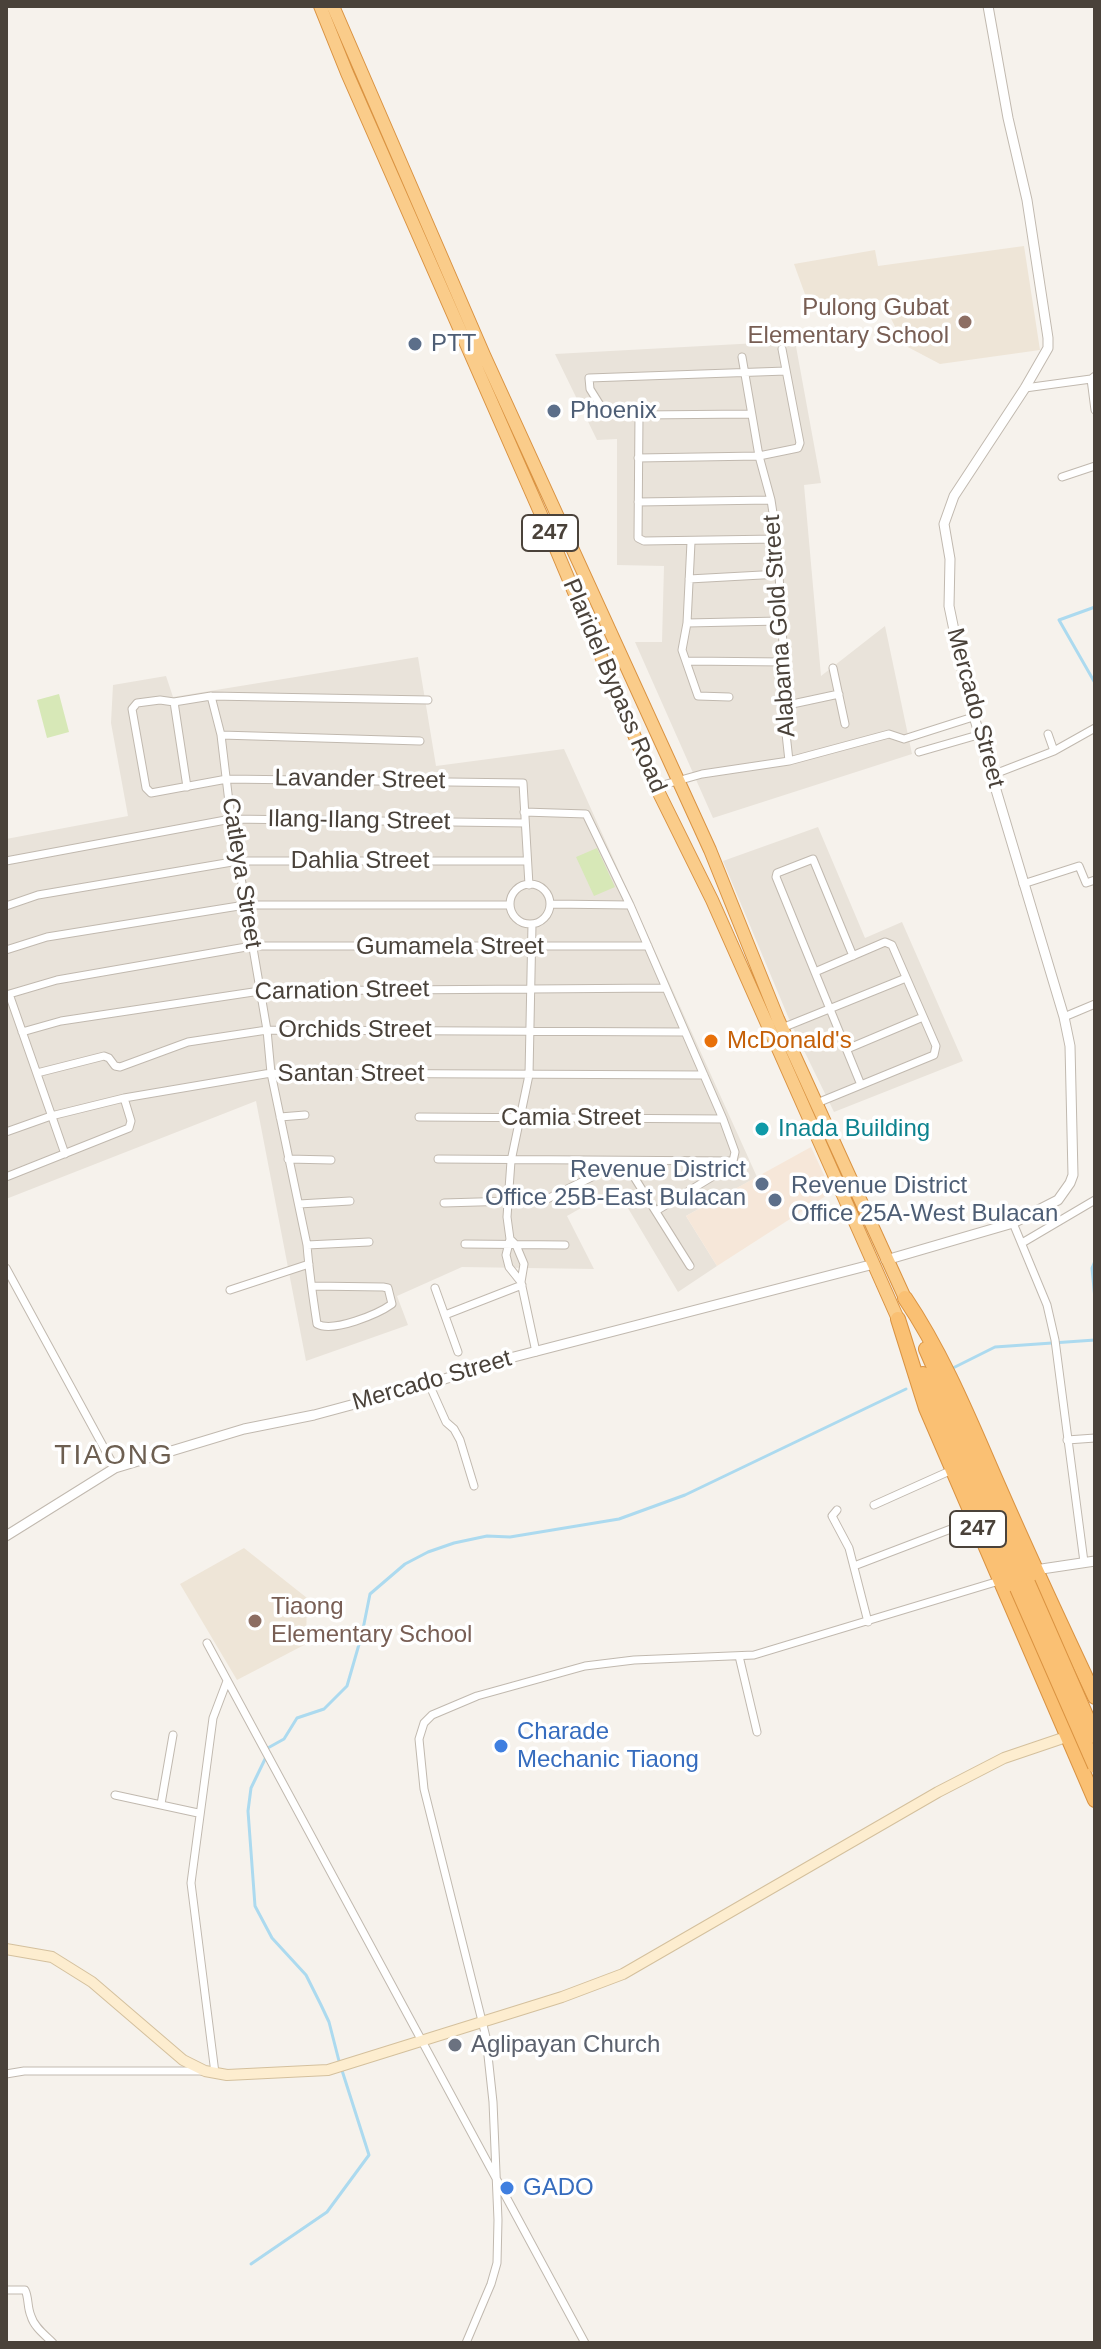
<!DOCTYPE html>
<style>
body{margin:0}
#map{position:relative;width:1101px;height:2349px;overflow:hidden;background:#f6f2ec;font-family:Helvetica,sans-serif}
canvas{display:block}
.frame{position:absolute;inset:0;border:8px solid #4a423a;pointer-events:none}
</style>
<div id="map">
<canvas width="1101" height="2349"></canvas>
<div class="frame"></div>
</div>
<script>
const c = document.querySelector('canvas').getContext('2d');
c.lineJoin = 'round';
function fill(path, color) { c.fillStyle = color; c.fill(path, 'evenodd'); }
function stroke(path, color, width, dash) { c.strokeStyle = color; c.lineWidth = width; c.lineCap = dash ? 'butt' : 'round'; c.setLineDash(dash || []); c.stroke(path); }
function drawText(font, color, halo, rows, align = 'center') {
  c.font = font + ' Helvetica,sans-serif'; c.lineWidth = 7; c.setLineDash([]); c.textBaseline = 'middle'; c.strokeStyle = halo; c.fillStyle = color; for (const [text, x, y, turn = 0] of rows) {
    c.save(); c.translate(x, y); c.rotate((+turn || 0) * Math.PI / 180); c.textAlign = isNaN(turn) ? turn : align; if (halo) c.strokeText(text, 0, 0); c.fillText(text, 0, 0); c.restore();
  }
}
const residential = new Path2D(`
 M 795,341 L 821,483 L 804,485 L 821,676 L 885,626 L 912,754 L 713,818 L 635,642 L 662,642 L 664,566 L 617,565 L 617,439 L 597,440 L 555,354 Z
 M 418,657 L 436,766 L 564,749 L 757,1177 L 686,1216 L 717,1266 L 678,1292 L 616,1188 L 567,1216 L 594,1269 L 462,1267 L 397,1296 L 408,1325 L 306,1361 L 256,1101 L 6,1199 L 6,839 L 128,816 L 111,723 L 113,685 L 166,676 L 173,697 Z
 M 818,827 L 865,938 L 902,922 L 963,1061 L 834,1112 L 792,1026 L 723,861 Z`);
const commercial = new Path2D(`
 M 811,1147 L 832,1192 L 717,1266 L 686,1216 Z`);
const education = new Path2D(`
 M 1024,246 L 1040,350 L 940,364 L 904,345 L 882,300 L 810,308 L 794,264 L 875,250 L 878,266 Z
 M 244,1548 L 307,1598 L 306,1644 L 237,1680 L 180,1584 Z`);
const green = new Path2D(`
 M 59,694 L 69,732 L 47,738 L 37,700 Z
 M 597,848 L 615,887 L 594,896 L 576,857 Z`);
const stream = new Path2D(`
 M 1095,607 L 1059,620 L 1095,683
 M 1095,1261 L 1092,1268 L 1095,1299
 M 951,1369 L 995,1347 L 1095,1340
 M 266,1749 L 284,1739 L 297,1718 L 324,1709 L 347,1686 L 362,1634 L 370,1594 L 405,1564 L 428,1552 L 454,1543 L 487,1536 L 510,1537 L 619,1519 L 685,1495 L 906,1389
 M 251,2264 L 327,2212 L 369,2155 L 339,2061 L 329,2022 L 321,2005 L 306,1975 L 272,1938 L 255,1906 L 248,1811 L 251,1788 L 266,1757`);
const minor = new Path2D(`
 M 1091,379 L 1095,410
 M 1025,388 L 1091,379 L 1095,376
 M 751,414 L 639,415 L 605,413 L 590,389 L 589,378 L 786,371
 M 639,415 L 638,538 L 644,541 L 777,539
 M 638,458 L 759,456 L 798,448 L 800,443 L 782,349
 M 1062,477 L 1095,466
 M 638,502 L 771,500
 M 691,542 L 687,623 L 682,650 L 698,696 L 729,697
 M 689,579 L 780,574
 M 687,623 L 780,621
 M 687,661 L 784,662
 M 833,668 L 845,724
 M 211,696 L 221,735 L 231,819 L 267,1030 L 271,1073 L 307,1245 C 309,1271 313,1298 317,1324 C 333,1333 378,1314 392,1304 L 388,1288 L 383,1287 L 312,1286
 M 428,700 L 211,696 L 174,702 L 160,700 L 137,703 L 132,709 L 146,788 L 151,793 L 227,779 L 523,783 L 529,885
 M 174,702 L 187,787
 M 783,706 L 839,694
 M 1048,734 L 1054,751
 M 221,735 L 420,741
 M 919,752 L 978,735
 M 789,761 L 889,734 L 904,739 L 973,717
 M 992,775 L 1054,751 L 1095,728
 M 656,787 L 702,774 L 789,761 L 783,706 L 784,662 L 777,539 L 771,500 L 759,456 L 742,357
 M 524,812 L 586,814 L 630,905 L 723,1119 L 735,1152 L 733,1161
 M 6,861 L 231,819 L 525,823
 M 1023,884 L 1079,866 L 1086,883 L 1095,880
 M510 904a20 20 0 1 1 40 0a20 20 0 1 1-40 0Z
 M 550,904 L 630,905
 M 6,906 L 38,895 L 238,861 L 527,861
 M 6,950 L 47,937 L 245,905 L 510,905
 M 853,956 L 813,859 L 777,873 L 776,877 L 861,1085
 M 815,972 L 885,942 L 892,945 L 936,1046 L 934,1055 L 817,1103
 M 9,994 L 65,1154
 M 6,995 L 57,980 L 252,946 L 648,946
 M 1064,1017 L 1095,1004
 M 782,1028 L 906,978
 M 22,1032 L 61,1021 L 260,991 L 666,988
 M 847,1049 L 923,1017
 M 37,1073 L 104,1056 L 109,1058 L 115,1066 L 120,1067 L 188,1042 L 267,1030 L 685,1032
 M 280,1117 L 305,1115
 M 419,1117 L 723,1119
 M 6,1132 L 51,1116 L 124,1098 L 271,1073 L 704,1075
 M 288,1159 L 331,1160
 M 438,1159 L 733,1161
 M 624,1161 L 690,1266
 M 6,1177 L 129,1128 L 131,1121 L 124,1098
 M 444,1203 L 545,1200 L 602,1172 L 615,1161
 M 299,1204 L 350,1201
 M 656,1211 L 725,1169 L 733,1161
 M 1013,1223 L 1047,1305 L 1055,1340 L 1084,1562
 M 510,1239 L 516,1245 L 524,1264 L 521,1282 L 536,1352
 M 1022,1243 L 1095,1200
 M 465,1244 L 565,1245
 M 307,1245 L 369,1242
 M 6,1268 L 115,1468
 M 521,1282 L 509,1267 L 506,1255 L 510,1239 L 507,1217 L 511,1161 L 529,1075 L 532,924
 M 435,1288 L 458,1352
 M 230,1290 L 309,1264
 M 445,1315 L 522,1285
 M 429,1384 L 446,1422 L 454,1429 L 460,1440 L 474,1486
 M 1067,1440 L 1095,1438
 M 874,1505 L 952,1470
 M 837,1510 L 832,1516 L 849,1548 L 868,1622
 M 854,1566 L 964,1524 L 975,1522
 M 207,1643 L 585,2343
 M 739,1656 L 757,1732
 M 115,1795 L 198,1813
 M 161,1804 L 173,1735
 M 215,2073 L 191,1883 L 213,1718 L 227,1681
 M 6,2074 L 24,2071 L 204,2071
 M 6,2290 L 25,2290 C 29,2298 27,2307 31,2316 C 34,2327 45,2335 53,2343
 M 466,2343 L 491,2284 L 497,2263 L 498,2220 L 493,2102 L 486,2037 L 424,1789 L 419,1739 L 424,1723 L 432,1715 L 477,1696 L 585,1666 L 634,1660 L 754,1655 L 999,1581`);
const tertiary = new Path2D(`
 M 886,1260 L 1013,1223 L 1058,1200 L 1070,1183 L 1073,1175 L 1070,1046 L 1064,1017 L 967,693 L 949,606 L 950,559 L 944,524 L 954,496 L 1025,388 L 1048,348 L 1048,338 L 1027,200 L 1008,118 L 988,6
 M 6,1536 L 115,1468 L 244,1429 L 314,1415 L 429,1384 L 506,1359 L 874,1264
 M 1035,1570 L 1095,1561`);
const secondary = new Path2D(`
 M 6,1949 L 52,1957 L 92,1982 L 183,2060 L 205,2071 L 227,2075 L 328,2070 L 562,1997 L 623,1974 L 938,1792 L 1004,1758 L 1066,1737`);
const trunk = new Path2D(`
 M 320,6 L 347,73 L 550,535 L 656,787 L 712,900 L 898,1319
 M 333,6 L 484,355 L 710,850 L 778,1019 L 905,1298`);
const motorway = new Path2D(`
 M 905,1298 C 944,1356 970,1421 998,1485 C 1029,1556 1062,1627 1095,1697
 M 898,1319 L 926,1408 L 1095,1800
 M 926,1349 L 1028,1583
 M 923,1374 L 1017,1588`);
const motorwayBridge = new Path2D(`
 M 1028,1583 L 1095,1736
 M 1017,1588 L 1095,1766`);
const markers = [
 [965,322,8,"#8d6e63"],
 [415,344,8,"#5c6f8a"],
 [554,411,8,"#5c6f8a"],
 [711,1041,8,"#e8710a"],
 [762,1129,8,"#0f9aa8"],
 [762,1184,8,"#5c6f8a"],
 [775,1200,8,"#5c6f8a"],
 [255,1621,8,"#8d6e63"],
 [501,1746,8,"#3f7fe0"],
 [455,2045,8,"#6b7280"],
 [507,2188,8,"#3f7fe0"]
];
const shields = [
 [550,533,56],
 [978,1529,56]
];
const shieldNames = [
 ["247",550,533],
 ["247",978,1529]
];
const educationNames = [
 ["Pulong Gubat",949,308],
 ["Elementary School",949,336],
 ["Tiaong",271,1607,"left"],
 ["Elementary School",271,1635,"left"]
];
const serviceNames = [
 ["PTT",431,344],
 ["Phoenix",570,411],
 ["Revenue District",746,1170,"right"],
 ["Office 25B-East Bulacan",746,1198,"right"],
 ["Revenue District",791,1186],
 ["Office 25A-West Bulacan",791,1214]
];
const streetNames = [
 ["Alabama Gold Street",780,626,-94],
 ["Plaridel Bypass Road",614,686,67],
 ["Mercado Street",975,708,75],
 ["Lavander Street",360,780,1],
 ["Ilang-Ilang Street",359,821,1],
 ["Dahlia Street",360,861],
 ["Catleya Street",241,873,81],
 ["Gumamela Street",450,947],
 ["Carnation Street",342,991,-1],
 ["Orchids Street",355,1030],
 ["Santan Street",351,1074],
 ["Camia Street",571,1118],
 ["Mercado Street",432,1381,-16]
];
const foodNames = [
 ["McDonald's",727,1041]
];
const cultureNames = [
 ["Inada Building",778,1129]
];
const shopNames = [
 ["Charade",517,1732],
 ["Mechanic Tiaong",517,1760],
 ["GADO",523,2188]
];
const worshipNames = [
 ["Aglipayan Church",471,2045]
];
const quarterNames = [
 ["TIAONG",114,1456]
];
fill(residential, '#e9e3da');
fill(commercial, '#f6e7d9');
fill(education, '#eee5d7');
fill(green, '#d7e8b7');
stroke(stream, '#acdaef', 3);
stroke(minor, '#c1b9af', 9);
stroke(tertiary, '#c1b9af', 11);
stroke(secondary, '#d4c09d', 12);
stroke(trunk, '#da9342', 14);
stroke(motorway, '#da9342', 16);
stroke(minor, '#fff', 7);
stroke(tertiary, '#fff', 9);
stroke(secondary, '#fdedcf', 10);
stroke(trunk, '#facc8a', 12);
stroke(motorway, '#fac073', 14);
stroke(motorwayBridge, '#da9342', 16, []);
stroke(motorwayBridge, '#fac073', 14);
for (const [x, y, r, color] of markers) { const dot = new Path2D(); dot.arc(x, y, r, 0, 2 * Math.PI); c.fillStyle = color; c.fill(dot); stroke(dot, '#fff', 3); }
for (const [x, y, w] of shields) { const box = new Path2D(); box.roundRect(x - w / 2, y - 18, w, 36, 6); c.fillStyle = '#fff'; c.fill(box); stroke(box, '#4a423a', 2); }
drawText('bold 22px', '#4a423a', null, shieldNames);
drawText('24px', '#785e54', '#fff', educationNames, 'right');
drawText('24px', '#4e5e75', '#fff', serviceNames, 'left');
drawText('24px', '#4a423a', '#fff', streetNames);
drawText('24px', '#c56008', '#fff', foodNames, 'left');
drawText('24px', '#0d838f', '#fff', cultureNames, 'left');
drawText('24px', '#366cbe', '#fff', shopNames, 'left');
drawText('24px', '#5b616d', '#fff', worshipNames, 'left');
c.letterSpacing = '2px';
drawText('28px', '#6d5f51', '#fff', quarterNames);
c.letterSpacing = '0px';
</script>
